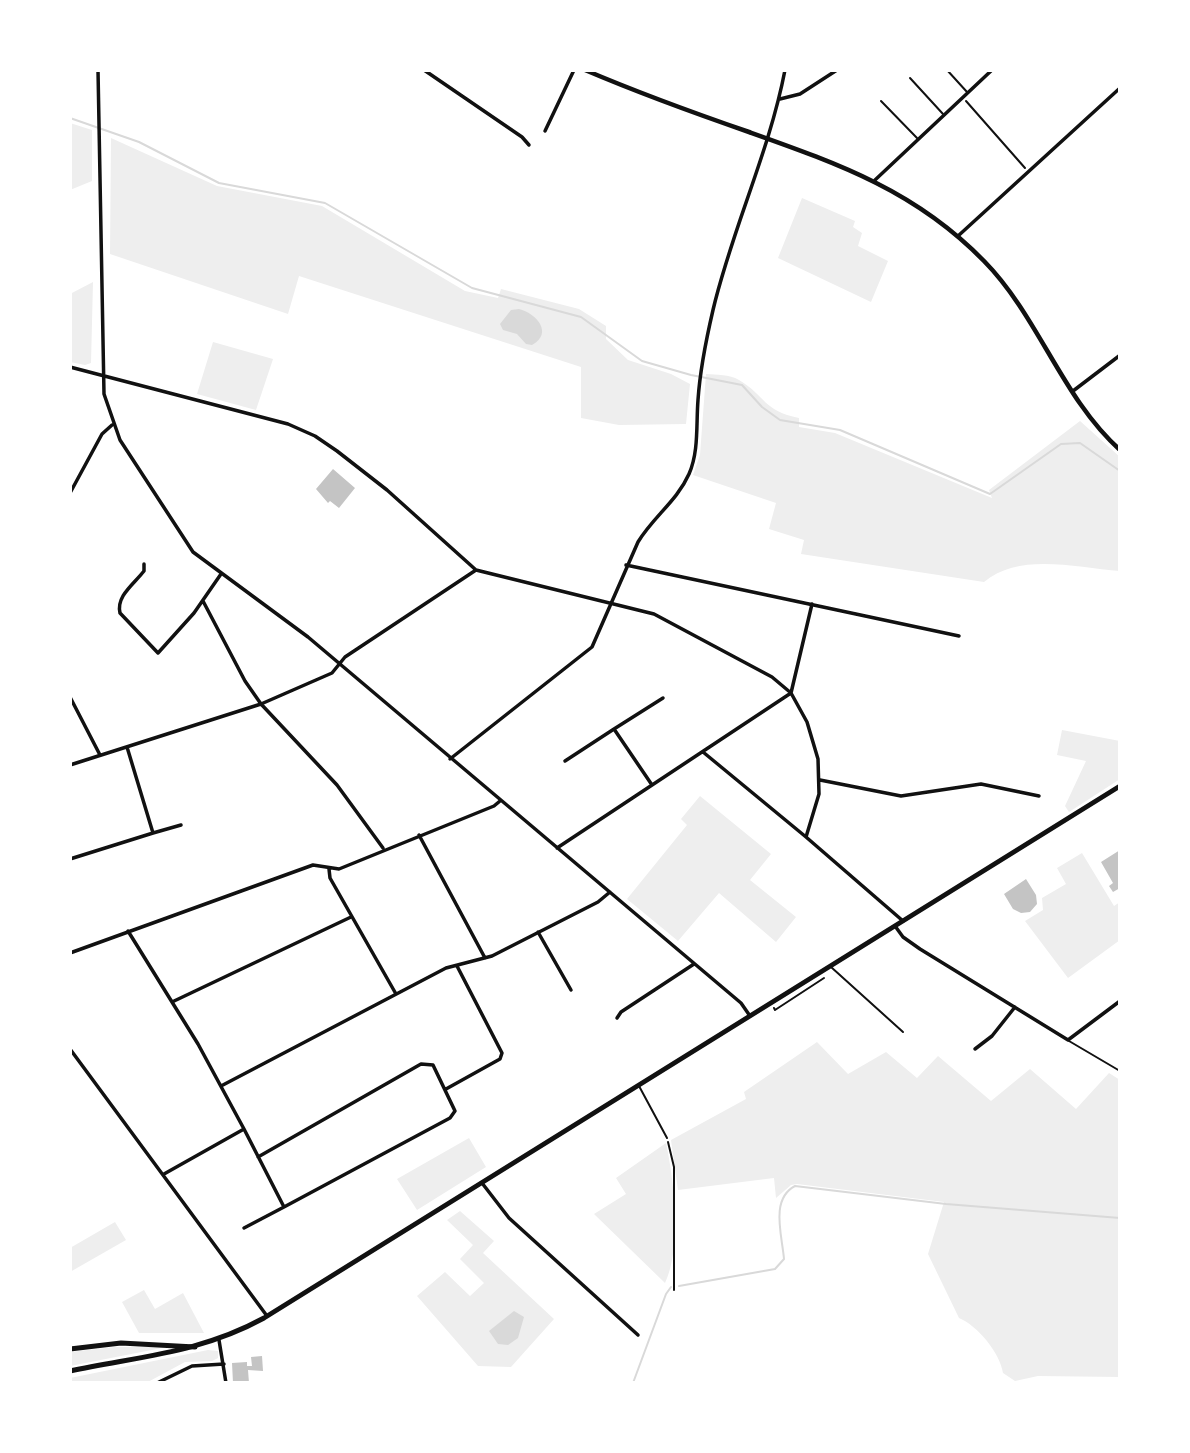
<!DOCTYPE html>
<style>
body{margin:0}
#map{position:relative;width:1190px;height:1453px;overflow:hidden;background:#fff;font-family:Roboto,sans-serif}
canvas{display:block}
.frame{position:absolute;inset:0;border:72px solid #fff;pointer-events:none}
</style>
<div id="map">
<canvas width="1190" height="1453"></canvas>
<div class="frame"></div>
</div>
<script>
const c = document.querySelector('canvas').getContext('2d');
c.lineJoin = 'round';
function fill(path, color) { c.fillStyle = color; c.fill(path, 'evenodd'); }
function stroke(path, color, width, dash) { c.strokeStyle = color; c.lineWidth = width; c.lineCap = dash ? 'butt' : 'round'; c.setLineDash(dash || []); c.stroke(path); }
const green = new Path2D(`
 M 70,123 L 92,130 L 92,181 L 70,190 Z
 M 111,138 L 217,186 L 322,206 L 465,291 L 498,298 L 501,289 L 579,309 L 606,326 L 606,339 L 628,360 L 671,374 L 690,384 L 686,424 L 619,425 L 581,418 L 581,367 L 299,276 L 288,314 L 110,254 Z
 M 802,198 L 855,221 L 853,227 L 862,233 L 858,246 L 888,261 L 871,302 L 778,258 Z
 M 93,282 L 91,363 L 85,365 L 70,362 L 70,294 Z
 M 213,342 L 273,359 L 256,410 L 197,394 Z
 M 706,374 C 717,375 729,374 739,380 C 766,396 763,411 799,418 L 799,427 L 835,433 L 992,498 L 989,490 L 1080,421 L 1120,457 L 1120,571 C 1076,568 1020,552 984,582 L 801,554 L 804,540 L 769,529 L 776,503 L 693,475 L 700,455 Z
 M 1062,730 L 1120,741 L 1120,779 L 1069,812 L 1065,806 L 1086,761 L 1057,755 Z
 M 700,796 L 771,854 L 750,880 L 796,917 L 776,942 L 719,893 L 678,941 L 627,899 L 687,825 L 681,819 Z
 M 1082,853 L 1114,906 L 1120,902 L 1120,940 L 1068,978 L 1025,921 L 1043,910 L 1042,898 L 1066,884 L 1057,868 Z
 M 817,1042 L 848,1074 L 886,1052 L 917,1078 L 938,1056 L 991,1101 L 1030,1069 L 1076,1109 L 1109,1073 L 1120,1080 L 1120,1377 L 1038,1376 L 1015,1381 L 1003,1373 C 1000,1353 978,1326 959,1318 L 928,1254 L 944,1202 L 797,1184 L 791,1185 L 776,1198 L 774,1178 L 678,1190 L 671,1140 L 746,1099 L 744,1092 Z
 M 469,1138 L 486,1167 L 417,1210 L 397,1179 Z
 M 666,1143 C 674,1180 682,1248 665,1283 L 594,1214 L 626,1194 L 616,1178 Z
 M 460,1211 L 494,1241 L 483,1253 L 554,1319 L 511,1367 L 478,1366 L 417,1296 L 445,1272 L 470,1296 L 484,1283 L 460,1259 L 473,1245 L 447,1220 Z
 M 115,1222 L 126,1240 L 70,1272 L 70,1248 Z
 M 144,1290 L 155,1309 L 183,1293 L 204,1333 L 139,1333 L 122,1302 Z
 M 115,1347 L 167,1347 L 70,1366 L 70,1352 Z
 M 208,1350 L 218,1351 L 218,1358 L 212,1361 L 185,1362 L 146,1383 L 70,1383 L 70,1378 Z`);
const water = new Path2D(`
 M 519,309 C 536,313 554,333 532,345 L 526,344 L 517,334 L 503,330 L 500,324 L 511,310 Z
 M 514,1311 L 524,1317 L 518,1338 L 508,1345 L 498,1344 L 489,1331 Z`);
const stream = new Path2D(`
 M 70,118 L 139,142 L 219,183 L 325,203 L 472,288 L 581,317 L 642,361 L 691,375 L 742,385 L 762,407 L 780,420 L 840,430 L 990,494 L 1061,444 L 1080,443 L 1120,471
 M 679,1286 L 775,1269 L 784,1259 C 782,1235 770,1199 795,1186 L 946,1204 L 1120,1218
 M 633,1383 L 666,1294 L 671,1287`);
const building = new Path2D(`
 M 333,469 L 355,488 L 339,508 L 330,501 L 328,503 L 316,489 Z
 M 1120,850 L 1120,888 L 1113,892 L 1109,886 L 1113,883 L 1101,862 Z
 M 1026,879 L 1036,895 L 1037,904 L 1030,912 L 1021,913 L 1013,909 L 1004,894 Z
 M 262,1356 L 263,1371 L 248,1370 L 249,1383 L 233,1383 L 232,1363 L 247,1362 L 247,1366 L 252,1366 L 251,1357 Z`);
const path = new Path2D(`
 M 966,101 L 1025,168
 M 774,1008 L 775,1010 L 824,978
 M 668,1142 L 674,1167 L 674,1290`);
const service = new Path2D(`
 M 947,70 L 967,92
 M 910,78 L 943,114
 M 881,101 L 917,138
 M 831,967 L 903,1032
 M 1069,1041 L 1120,1071
 M 639,1086 L 667,1138`);
const minor = new Path2D(`
 M 98,70 L 104,394 L 120,440 L 193,552 L 308,637 L 741,1003 L 750,1016
 M 424,70 L 522,137 L 529,145
 M 780,99 L 800,94 L 837,70
 M 545,131 L 574,70
 M 875,180 L 992,70
 M 958,236 L 1120,88
 M 70,367 L 288,424 L 315,436 L 337,451 L 387,490 L 476,570 L 654,614 L 772,677 L 791,693 L 807,722 L 818,759 L 819,794 L 806,837 L 903,921
 M 1073,391 L 1119,356
 M 70,493 L 102,434 L 112,425
 M 144,564 L 144,571 C 134,584 116,596 120,613 L 158,653 L 194,613 L 221,574
 M 626,565 L 959,636
 M 203,601 L 245,681 L 261,704 L 337,785 L 383,848
 M 70,697 L 100,755
 M 127,747 L 153,833 L 181,825
 M 703,752 L 806,837
 M 450,759 L 592,647 L 638,542 C 653,517 677,501 689,474 C 699,451 696,425 698,400 C 700,370 706,340 713,310 C 732,229 769,153 785,70
 M 565,761 L 614,729
 M 70,765 L 261,704 L 332,673 L 345,657 L 476,570
 M 820,780 L 901,796 L 981,784 L 1039,796
 M 652,785 L 614,729 L 663,698
 M 419,835 L 485,958
 M 557,848 L 791,693 L 812,604
 M 70,859 L 153,833
 M 329,869 L 330,878 L 396,994
 M 895,926 L 903,937 L 920,949 L 1068,1040 L 1120,1001
 M 128,931 L 198,1044 L 244,1129 L 164,1174
 M 538,932 L 571,990
 M 70,953 L 313,865 L 339,869 L 494,806 L 500,801
 M 172,1002 L 351,917
 M 617,1018 L 621,1012 L 694,964
 M 70,1049 L 267,1316
 M 975,1049 L 992,1036 L 1015,1007
 M 221,1086 L 446,968 L 492,956 L 598,902 L 610,892
 M 446,1089 L 500,1059 L 502,1053 L 457,966
 M 244,1129 L 284,1207 L 244,1228
 M 258,1157 L 421,1064 L 433,1065 L 455,1111 L 450,1118 L 284,1207
 M 482,1183 L 509,1218 L 638,1335
 M 219,1340 L 226,1383
 M 157,1383 L 192,1366 L 224,1364`);
const secondary = new Path2D(`
 M 585,70 C 639,93 694,113 749,132 C 839,164 916,191 984,261 C 1039,317 1062,398 1120,450`);
const primary = new Path2D(`
 M 70,1371 C 140,1356 200,1353 264,1318 L 1120,786`);
const trunk = new Path2D(`
 M 70,1349 L 121,1343 L 195,1347`);
fill(green, '#eee');
fill(water, '#d9d9d9');
stroke(stream, '#d9d9d9', 2);
fill(building, '#c4c4c4');
stroke(path, '#111', 2);
stroke(service, '#111', 2);
stroke(minor, '#111', 3.5);
stroke(secondary, '#111', 4.5);
stroke(primary, '#111', 5);
stroke(trunk, '#111', 5);
</script>
